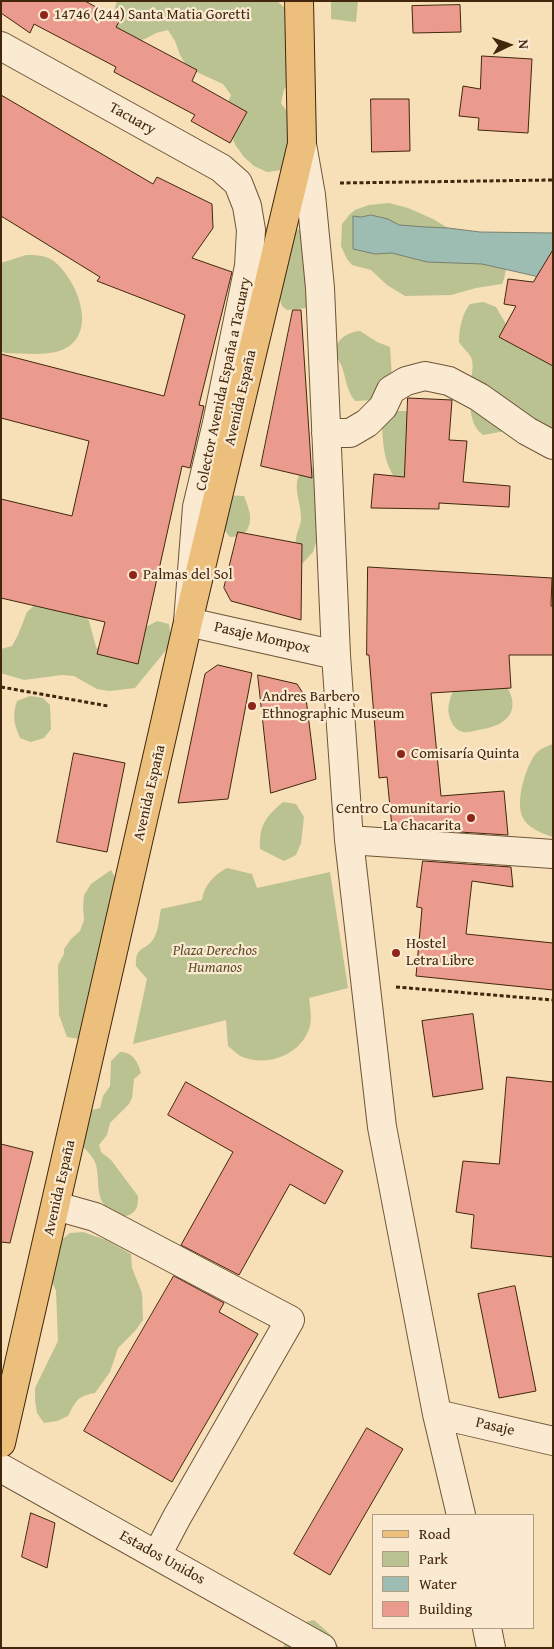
<!DOCTYPE html>
<meta charset="utf-8">
<style>
body{margin:0}
#map{position:relative;width:554px;height:1649px;overflow:hidden;background:#f7dfb8;font-family:"Gentium Book Plus",serif}
canvas{display:block}
.frame{position:absolute;inset:0;border:2px solid #42270c;pointer-events:none}
.legend{position:absolute;left:372px;top:1514px;width:162px;height:115px;box-sizing:border-box;background:#faead1;border:1px solid #b09c82;margin:0;padding:6px 9px;list-style:none;font-size:15px;color:#42270c}
.legend li{display:flex;align-items:center;gap:10px;height:25px}
.legend b{width:25px;border:1px solid #b09c82}
.north{position:absolute;left:484px;top:20px;width:50px;height:50px;-webkit-text-stroke:4px #faead1;paint-order:stroke;rotate:87deg;font-size:14px;font-weight:700;line-height:20px;text-align:center;color:#42270c}
.north::after{content:'';display:block;margin:auto;width:18px;height:22px;background:#42270c;clip-path:polygon(50% 0,100% 100%,50% 72%,0 100%)}
</style>
<div id="map">
<canvas width="554" height="1649"></canvas>
<div class="frame"></div>
<ul class="legend">
<li><b style="height:6px;background:#ecc07c"></b>Road</li>
<li><b style="height:14px;background:#bac291"></b>Park</li>
<li><b style="height:14px;background:#9dbcb2"></b>Water</li>
<li><b style="height:14px;background:#ea9b8d"></b>Building</li>
</ul>
<div class="north">N</div>
</div>
<script>
const c = document.querySelector('canvas').getContext('2d');
c.lineJoin = 'round';
function fill(path, color) { c.fillStyle = color; c.fill(path, 'evenodd'); }
function stroke(path, color, width, dash) { c.strokeStyle = color; c.lineWidth = width; c.lineCap = dash ? 'butt' : 'round'; c.setLineDash(dash || []); c.stroke(path); }
function drawText(font, color, halo, rows, align = 'center') {
  c.font = font + ' "Gentium Book Plus",serif'; c.lineWidth = 4.5; c.setLineDash([]); c.textBaseline = 'middle'; c.strokeStyle = halo; c.fillStyle = color; for (const [text, x, y, turn = 0] of rows) {
    c.save(); c.translate(x, y); c.rotate((+turn || 0) * Math.PI / 180); c.textAlign = isNaN(turn) ? turn : align; if (halo) c.strokeText(text, 0, 0); c.fillText(text, 0, 0); c.restore();
  }
}
const green = new Path2D(`
 M 117,1 L 277,1 L 285,8 L 289,36 L 290,79 L 284,90 L 281,103 L 295,123 L 292,163 L 281,170 L 267,172 L 254,166 L 244,157 L 236,146 L 230,134 L 226,107 L 231,95 L 223,84 L 188,68 L 180,55 L 175,41 L 168,30 L 156,33 L 145,39 L 120,46 L 111,22 Z
 M 331,1 L 358,1 L 356,22 L 331,19 Z
 M 389,203 L 408,208 L 433,219 L 448,228 L 457,237 L 507,265 L 504,279 L 502,284 L 476,288 L 451,295 L 405,296 L 387,285 L 371,270 L 352,265 L 347,259 L 341,246 L 342,224 L 350,214 L 355,210 L 369,205 Z
 M 297,229 L 310,237 L 311,305 L 306,308 L 287,310 L 282,306 L 278,294 L 291,231 Z
 M 26,255 C 35,255 44,255 52,260 C 78,278 101,338 59,351 C 43,356 22,353 5,353 L 1,351 L 1,263 Z
 M 483,302 L 496,307 L 506,324 L 511,323 L 553,367 L 553,436 L 510,430 L 483,435 C 467,423 470,398 471,380 C 472,374 474,364 471,357 C 468,352 462,347 459,342 C 459,329 462,314 470,304 Z
 M 360,331 L 377,342 L 390,347 L 393,393 L 375,400 L 355,401 C 347,391 346,379 342,367 C 341,364 338,360 337,357 C 332,341 347,332 360,331 Z
 M 394,411 L 406,411 L 425,418 L 417,474 L 396,479 C 384,464 383,444 382,425 Z
 M 306,468 L 313,468 L 321,474 L 317,539 L 313,552 L 303,563 L 296,561 C 296,553 295,545 296,538 C 297,531 301,525 301,519 C 302,502 288,480 306,468 Z
 M 223,495 L 244,496 C 250,511 255,524 242,536 L 230,537 C 217,523 218,512 223,495 Z
 M 36,604 L 81,612 L 89,621 L 96,647 L 107,654 L 129,645 L 146,627 L 157,621 L 169,624 L 171,638 L 167,649 L 135,688 L 109,691 L 97,689 L 74,676 L 62,675 L 24,680 L 1,673 L 1,649 L 12,646 L 18,635 L 27,612 Z
 M 459,678 L 501,679 C 524,706 511,726 478,730 C 474,731 467,733 463,732 C 455,730 451,723 449,715 C 446,703 454,689 459,678 Z
 M 30,696 L 43,698 L 50,705 L 51,729 L 44,738 L 31,742 L 20,738 C 14,723 12,717 17,701 Z
 M 553,744 L 553,837 C 541,833 527,828 522,816 C 516,800 525,770 534,756 C 539,749 545,747 553,744 Z
 M 283,802 L 296,804 L 304,817 L 301,843 L 296,855 L 284,861 L 260,849 C 259,826 265,817 283,802 Z
 M 227,868 L 252,874 L 257,888 L 330,872 L 348,988 L 309,998 C 310,1006 312,1018 310,1026 C 302,1055 267,1068 240,1056 C 236,1053 232,1049 228,1046 L 226,1020 L 133,1044 L 147,979 L 136,966 C 135,943 147,953 155,936 C 159,928 159,917 161,909 L 202,900 C 204,885 214,875 227,868 Z
 M 111,870 L 127,899 L 97,957 L 100,1009 L 80,1039 L 67,1037 L 59,1015 L 58,965 L 64,954 L 64,949 L 71,939 L 80,931 L 84,920 L 83,907 L 84,895 L 91,884 Z
 M 120,1052 C 133,1052 138,1062 141,1073 L 134,1079 L 132,1098 L 129,1104 L 110,1123 L 107,1135 L 99,1145 L 101,1152 L 111,1160 L 138,1196 C 138,1203 138,1210 131,1214 C 127,1217 120,1216 116,1214 C 91,1202 102,1180 95,1162 C 92,1155 85,1149 80,1144 L 88,1111 L 100,1108 L 103,1096 L 110,1086 L 111,1061 Z
 M 83,1232 L 106,1240 L 131,1254 L 132,1268 L 142,1293 L 143,1320 L 135,1331 L 118,1348 L 110,1372 L 95,1393 C 77,1396 76,1401 68,1416 L 57,1421 L 44,1423 L 37,1413 L 35,1400 L 35,1388 L 58,1341 L 56,1291 L 51,1279 L 60,1241 L 70,1233 Z
 M 314,1620 L 333,1637 L 339,1648 L 283,1648 L 285,1642 L 301,1623 Z`);
const water = new Path2D(`
 M 371,215 L 388,219 L 399,225 L 425,227 L 448,228 L 480,232 L 553,233 L 553,288 L 535,276 L 482,264 L 427,262 L 392,253 L 375,254 L 353,249 L 353,216 L 361,217 Z`);
const building = new Path2D(`
 M 1,1 L 85,1 L 120,20 L 116,27 L 197,70 L 192,81 L 247,112 L 230,143 L 191,121 L 195,115 L 114,72 L 116,67 L 34,24 L 30,33 L 1,13 Z
 M 460,5 L 461,32 L 413,33 L 412,6 Z
 M 482,56 L 532,59 L 528,133 L 478,130 L 479,118 L 459,116 L 463,86 L 480,89 Z
 M 1,95 L 153,184 L 157,177 L 212,204 L 213,228 L 192,258 L 232,272 L 199,405 L 204,406 L 190,468 L 182,466 L 138,664 L 97,654 L 105,622 L 1,598 L 1,499 L 72,516 L 89,441 L 1,418 L 1,354 L 164,396 L 185,315 L 97,281 L 100,277 L 1,216 Z
 M 371,99 L 409,99 L 410,151 L 372,152 Z
 M 553,250 L 553,366 L 499,337 L 516,306 L 504,304 L 508,279 L 533,282 Z
 M 293,310 L 301,310 L 312,478 L 261,466 Z
 M 408,398 L 452,400 L 449,440 L 467,441 L 463,482 L 510,486 L 509,507 L 439,503 L 439,509 L 371,508 L 374,474 L 404,477 Z
 M 238,532 L 302,544 L 301,620 L 231,601 L 224,588 Z
 M 368,567 L 552,578 L 551,606 L 553,606 L 553,655 L 509,655 L 511,688 L 431,693 L 441,796 L 504,791 L 508,835 L 427,830 L 427,828 L 416,829 L 392,827 L 387,777 L 379,778 L 369,655 L 367,655 Z
 M 218,665 L 252,673 L 228,799 L 178,803 L 205,674 Z
 M 258,675 L 297,684 L 306,698 L 316,779 L 271,793 Z
 M 74,753 L 125,763 L 107,852 L 57,842 Z
 M 423,861 L 511,867 L 513,887 L 472,881 L 466,934 L 553,943 L 553,990 L 416,976 L 422,908 L 417,907 Z
 M 473,1014 L 483,1089 L 433,1097 L 422,1021 Z
 M 507,1077 L 553,1082 L 553,1257 L 471,1248 L 474,1215 L 456,1212 L 463,1161 L 499,1164 Z
 M 186,1082 L 343,1171 L 325,1204 L 290,1184 L 239,1275 L 181,1245 L 233,1152 L 168,1115 Z
 M 1,1144 L 33,1152 L 10,1243 L 1,1242 Z
 M 174,1276 L 224,1303 L 219,1312 L 258,1334 L 172,1482 L 84,1431 Z
 M 515,1286 L 536,1391 L 499,1398 L 478,1294 Z
 M 367,1428 L 403,1449 L 330,1575 L 294,1554 Z
 M 31,1513 L 55,1523 L 47,1568 L 22,1557 Z`);
const path = new Path2D(`
 M 340,183 L 553,180
 M 1,687 L 108,706
 M 396,987 L 553,1000`);
const minor = new Path2D(`
 M 1,46 L 221,168 L 238,183 L 247,206 L 251,230 L 249,266 L 217,423 L 197,507 L 188,622 L 336,655
 M 302,144 L 311,195 L 320,288 L 336,655 L 349,840 L 382,1127 L 437,1414 L 461,1515
 M 326,433 L 350,433 L 367,423 L 383,407 L 391,390 L 406,381 L 425,376 L 449,381 L 479,397 L 527,431 L 553,445
 M 349,840 L 553,854
 M 56,1206 L 95,1217 L 290,1320 L 177,1517 L 157,1555
 M 437,1414 L 553,1441
 M 1,1468 L 322,1648
 M 487,1628 L 491,1648`);
const major = new Path2D(`
 M 1,1443 L 188,622 L 302,144 L 299,1`);
const markers = [
 [44,15,5,"#8f2418"],
 [133,575,5,"#8f2418"],
 [252,706,5,"#8f2418"],
 [401,754,5,"#8f2418"],
 [471,818,5,"#8f2418"],
 [396,953,5,"#8f2418"]
];
const poiNames = [
 ["14746 (244) Santa Matia Goretti",54,15],
 ["Palmas del Sol",143,575],
 ["Andres Barbero",262,697],
 ["Ethnographic Museum",262,714],
 ["Comisaría Quinta",411,754],
 ["Centro Comunitario",461,809,"right"],
 ["La Chacarita",461,826,"right"],
 ["Hostel",406,944],
 ["Letra Libre",406,961]
];
const streetNames = [
 ["Tacuary",132,119,29],
 ["Colector Avenida España a Tacuary",224,384,-78],
 ["Avenida España",241,398,-77],
 ["Pasaje Mompox",262,638,13],
 ["Avenida España",150,793,-77],
 ["Avenida España",60,1188,-77],
 ["Pasaje",495,1427,13],
 ["Estados Unidos",162,1558,29]
];
const parkNames = [
 ["Plaza Derechos",215,951],
 ["Humanos",215,968]
];
fill(green, '#bac291');
fill(water, '#9dbcb2');
stroke(water, '#798070', 1);
fill(building, '#ea9b8d');
stroke(building, '#42270c', 1);
stroke(minor, '#6f5537', 30);
stroke(major, '#42270c', 30);
stroke(path, '#42270c', 3, [4, 2.5]);
stroke(minor, '#faead1', 28);
stroke(major, '#ecc07c', 28);
for (const [x, y, r, color] of markers) { const dot = new Path2D(); dot.arc(x, y, r, 0, 2 * Math.PI); c.fillStyle = color; c.fill(dot); stroke(dot, '#faead1', 2); }
drawText('15px', '#42270c', '#faead1', poiNames, 'left');
drawText('15px', '#42270c', '#faead1', streetNames);
drawText('italic 15px', '#604e2d', '#faead1', parkNames);
</script>
